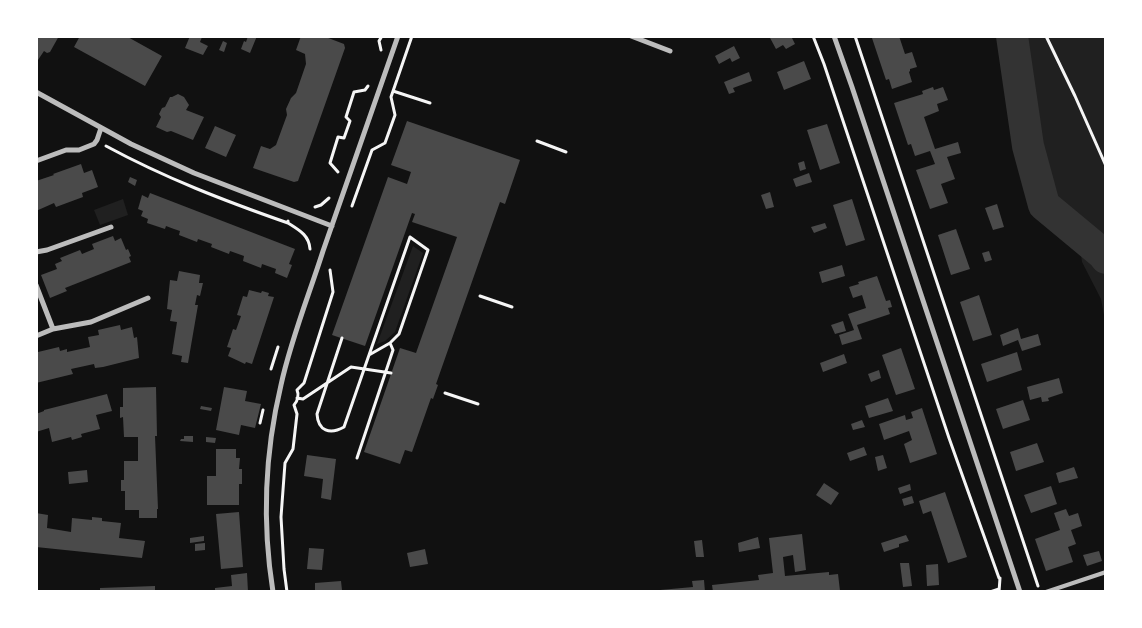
<!DOCTYPE html>
<style>
body{margin:0}
#map{position:relative;width:1142px;height:628px;overflow:hidden;background:#111;font-family:Lato,sans-serif}
canvas{display:block}
.frame{position:absolute;inset:0;border:38px solid #fff;pointer-events:none}
</style>
<div id="map">
<canvas width="1142" height="628"></canvas>
<div class="frame"></div>
</div>
<script>
const c = document.querySelector('canvas').getContext('2d');
c.lineJoin = 'round';
function fill(path, color) { c.fillStyle = color; c.fill(path, 'evenodd'); }
function stroke(path, color, width, dash) { c.strokeStyle = color; c.lineWidth = width; c.lineCap = dash ? 'butt' : 'round'; c.setLineDash(dash || []); c.stroke(path); }
const green = new Path2D(`
 M 1012,36 L 1106,36 L 1106,326 L 1101,299 L 1082,262 L 1078,230 L 1048,199 L 1028,146 Z
 M 123,199 L 128,215 L 100,225 L 94,210 Z
 M 413,246 L 423,253 L 395,332 L 385,341 L 377,344 Z`);
const river = new Path2D(`
 M 1012,36 L 1028,146 L 1044,205 L 1103,254 L 1106,258`);
const building = new Path2D(`
 M 36,36 L 59,36 L 50,52 L 47,53 L 44,51 L 38,60 L 36,59 Z
 M 80,36 L 126,36 L 162,56 L 145,86 L 74,47 Z
 M 190,36 L 202,37 L 200,42 L 208,46 L 203,55 L 185,48 Z
 M 248,36 L 257,36 L 250,53 L 241,49 L 244,41 L 246,42 Z
 M 301,36 L 323,36 L 344,44 L 345,48 L 298,181 L 294,182 L 253,168 L 261,146 L 270,149 L 276,145 L 287,115 L 286,109 L 291,98 L 296,93 L 306,64 L 305,54 L 296,50 Z
 M 769,36 L 791,36 L 795,44 L 786,49 L 783,45 L 776,49 Z
 M 875,36 L 899,36 L 905,54 L 912,52 L 917,67 L 910,69 L 910,71 L 909,72 L 912,82 L 892,89 L 889,79 L 886,80 L 872,38 Z
 M 223,41 L 227,43 L 224,52 L 219,50 Z
 M 734,46 L 740,58 L 732,62 L 730,58 L 719,64 L 715,56 Z
 M 804,61 L 811,79 L 784,90 L 777,72 Z
 M 749,72 L 752,81 L 733,88 L 735,92 L 729,94 L 724,82 Z
 M 933,87 L 934,90 L 943,87 L 948,100 L 937,104 L 939,111 L 924,117 L 935,149 L 958,142 L 961,153 L 947,157 L 955,179 L 941,184 L 948,203 L 930,209 L 916,170 L 935,164 L 930,151 L 915,156 L 911,144 L 908,145 L 894,103 L 923,94 L 922,91 Z
 M 178,94 L 184,97 L 189,105 L 186,110 L 204,117 L 193,140 L 171,131 L 167,132 L 156,127 L 161,117 L 159,114 L 162,108 L 165,107 L 170,97 L 172,97 Z
 M 407,121 L 520,160 L 505,204 L 500,202 L 436,384 L 438,385 L 433,399 L 431,398 L 412,452 L 405,450 L 400,464 L 364,452 L 400,348 L 416,353 L 457,237 L 412,222 L 415,214 L 412,213 L 365,346 L 332,335 L 388,177 L 407,184 L 411,172 L 391,165 Z
 M 827,124 L 840,163 L 820,170 L 807,130 Z
 M 215,126 L 236,135 L 226,157 L 205,148 Z
 M 804,161 L 806,169 L 800,171 L 798,163 Z
 M 81,164 L 84,173 L 92,170 L 98,187 L 82,193 L 83,197 L 56,207 L 54,203 L 36,211 L 36,181 L 54,175 L 53,174 Z
 M 809,173 L 812,182 L 796,187 L 793,179 Z
 M 130,177 L 137,180 L 135,186 L 128,182 Z
 M 770,192 L 774,207 L 766,209 L 761,195 Z
 M 150,193 L 295,249 L 289,264 L 292,265 L 287,278 L 275,273 L 276,269 L 262,264 L 261,268 L 243,261 L 244,256 L 230,251 L 229,254 L 211,247 L 212,244 L 198,239 L 197,242 L 179,235 L 180,231 L 174,229 L 166,226 L 165,229 L 147,223 L 148,219 L 141,216 L 143,211 L 138,209 L 142,195 L 148,198 Z
 M 852,199 L 865,240 L 846,246 L 833,205 Z
 M 997,204 L 1004,227 L 993,230 L 985,208 Z
 M 825,223 L 827,228 L 814,233 L 811,227 Z
 M 956,229 L 970,269 L 951,275 L 938,235 Z
 M 113,236 L 115,241 L 121,238 L 126,250 L 128,249 L 131,256 L 129,257 L 131,262 L 65,288 L 67,291 L 50,298 L 41,275 L 57,269 L 55,264 L 62,261 L 60,258 L 80,250 L 82,254 L 94,249 L 92,244 Z
 M 989,251 L 992,260 L 985,262 L 982,253 Z
 M 842,265 L 845,276 L 822,283 L 819,272 Z
 M 179,271 L 200,275 L 199,283 L 203,283 L 200,296 L 197,295 L 195,305 L 198,305 L 188,363 L 181,362 L 182,356 L 172,354 L 177,322 L 170,321 L 172,310 L 167,309 L 170,280 L 177,281 Z
 M 877,276 L 886,301 L 890,300 L 892,307 L 888,308 L 890,314 L 857,325 L 862,339 L 842,345 L 839,335 L 854,330 L 848,314 L 866,308 L 862,295 L 853,298 L 849,287 L 859,284 L 858,282 Z
 M 249,290 L 261,293 L 262,291 L 269,293 L 268,296 L 274,297 L 252,364 L 246,362 L 245,364 L 228,356 L 231,348 L 227,347 L 233,329 L 236,330 L 241,316 L 237,315 L 243,296 L 247,297 Z
 M 979,295 L 992,335 L 973,341 L 960,302 Z
 M 843,321 L 846,331 L 835,334 L 831,325 Z
 M 120,325 L 121,330 L 132,327 L 134,338 L 137,337 L 139,358 L 103,367 L 95,368 L 94,364 L 71,369 L 73,374 L 36,383 L 38,352 L 59,347 L 60,351 L 67,349 L 67,352 L 90,347 L 88,337 L 99,335 L 98,330 Z
 M 1018,328 L 1021,339 L 1038,334 L 1041,345 L 1022,351 L 1018,340 L 1003,346 L 1000,335 Z
 M 901,348 L 915,389 L 896,395 L 882,355 Z
 M 1017,352 L 1022,370 L 987,382 L 981,364 Z
 M 844,354 L 847,363 L 823,372 L 820,363 Z
 M 879,370 L 881,378 L 871,382 L 868,374 Z
 M 1059,378 L 1063,393 L 1048,398 L 1049,401 L 1042,402 L 1041,397 L 1030,400 L 1027,387 Z
 M 156,387 L 157,436 L 155,436 L 158,509 L 157,509 L 157,518 L 139,518 L 139,510 L 125,510 L 125,491 L 121,491 L 121,480 L 124,480 L 124,461 L 138,461 L 138,437 L 124,437 L 123,417 L 120,418 L 120,407 L 123,407 L 123,388 Z
 M 224,387 L 247,391 L 245,401 L 261,404 L 255,428 L 241,425 L 239,435 L 216,430 Z
 M 107,394 L 112,411 L 96,415 L 100,429 L 81,434 L 82,437 L 72,440 L 71,437 L 52,442 L 49,428 L 36,432 L 36,414 L 44,411 L 44,410 Z
 M 888,398 L 893,411 L 869,418 L 865,406 Z
 M 1023,400 L 1030,420 L 1003,429 L 996,409 Z
 M 201,406 L 212,408 L 211,411 L 200,409 Z
 M 922,408 L 937,454 L 910,463 L 904,444 L 912,440 L 909,431 L 884,440 L 879,424 L 905,415 L 906,420 L 913,418 L 911,412 Z
 M 862,420 L 865,427 L 853,430 L 851,424 Z
 M 184,436 L 193,436 L 193,442 L 180,441 L 181,439 L 184,439 Z
 M 206,437 L 216,438 L 215,443 L 206,442 Z
 M 1037,443 L 1044,462 L 1016,471 L 1010,452 Z
 M 864,447 L 867,455 L 850,461 L 847,453 Z
 M 216,449 L 236,449 L 236,458 L 240,458 L 239,469 L 242,469 L 242,484 L 239,484 L 239,505 L 207,505 L 207,476 L 216,476 Z
 M 307,455 L 336,459 L 331,500 L 321,498 L 323,479 L 304,476 Z
 M 883,455 L 887,468 L 878,471 L 875,457 Z
 M 1074,467 L 1078,478 L 1059,483 L 1056,473 Z
 M 87,470 L 88,482 L 69,484 L 68,472 Z
 M 824,483 L 839,493 L 831,505 L 816,495 Z
 M 910,484 L 911,490 L 900,494 L 898,488 Z
 M 1051,486 L 1057,504 L 1031,513 L 1024,495 Z
 M 945,492 L 967,557 L 948,563 L 931,511 L 923,514 L 919,501 Z
 M 912,496 L 914,503 L 904,506 L 902,499 Z
 M 1066,509 L 1069,516 L 1078,513 L 1082,526 L 1071,530 L 1076,544 L 1068,547 L 1073,562 L 1046,571 L 1035,539 L 1060,530 L 1054,513 Z
 M 239,512 L 243,567 L 221,569 L 216,514 Z
 M 36,513 L 48,515 L 47,528 L 71,532 L 72,518 L 92,520 L 92,517 L 102,518 L 102,521 L 121,523 L 119,538 L 145,541 L 142,558 L 36,547 Z
 M 802,534 L 806,570 L 795,572 L 793,555 L 783,557 L 785,576 L 829,572 L 829,575 L 838,574 L 840,591 L 713,592 L 712,585 L 759,580 L 758,575 L 773,573 L 769,538 Z
 M 906,535 L 909,541 L 899,544 L 899,547 L 884,552 L 881,543 Z
 M 204,536 L 204,541 L 190,543 L 190,538 Z
 M 758,537 L 760,548 L 739,552 L 738,543 Z
 M 702,540 L 704,557 L 696,557 L 694,541 Z
 M 205,543 L 205,550 L 195,551 L 195,544 Z
 M 309,548 L 324,549 L 322,570 L 307,569 Z
 M 425,549 L 428,564 L 410,567 L 407,553 Z
 M 1099,551 L 1102,561 L 1087,566 L 1083,555 Z
 M 900,563 L 909,563 L 912,586 L 903,587 Z
 M 938,564 L 939,585 L 927,586 L 926,565 Z
 M 247,573 L 248,592 L 215,592 L 215,588 L 232,586 L 231,575 Z
 M 704,580 L 705,592 L 660,592 L 660,590 L 693,587 L 692,581 Z
 M 341,581 L 342,590 L 315,592 L 315,583 Z
 M 155,586 L 155,592 L 100,592 L 100,588 Z`);
const path = new Path2D(`
 M 813,36 L 824,64 L 949,438 L 999,578
 M 855,36 L 1038,586
 M 1046,36 L 1075,96 L 1106,166
 M 381,50 L 379,41 L 382,36
 M 393,91 L 430,103
 M 537,141 L 566,152
 M 106,146 C 165,178 225,201 288,223
 M 338,172 L 330,163 L 338,137 L 344,138 L 350,121 L 346,117 L 354,92 L 365,90 L 368,86
 M 352,206 L 372,150 L 385,143 L 395,115 L 391,97 L 412,36
 M 315,207 L 321,205 L 329,198
 M 288,221 L 288,223 C 299,230 309,235 310,249
 M 480,296 L 512,307
 M 342,338 L 317,414 C 318,431 330,435 344,427 L 410,237 L 428,250 L 399,334 L 390,343 L 393,350 L 357,458
 M 369,355 L 390,343
 M 271,369 L 278,347
 M 445,393 L 478,404
 M 297,398 L 303,399 L 351,367 L 391,373
 M 260,423 L 263,410
 M 287,592 L 284,569 L 281,517 L 285,463 L 293,449 L 297,414 L 294,405 C 298,401 299,394 297,390 L 304,383 L 333,292 L 330,270
 M 990,592 L 999,589
 M 999,592 L 1000,578`);
const service = new Path2D(`
 M 1046,592 L 1106,572`);
const minor = new Path2D(`
 M 631,36 L 670,51
 M 834,36 L 852,87 L 1020,592
 M 36,92 L 131,144 L 194,173 L 332,226
 M 36,161 L 66,150 L 79,150 L 94,144 L 97,140 L 101,128
 M 36,252 L 47,250 L 111,227
 M 36,285 L 53,329 L 36,336
 M 53,329 L 91,322 L 148,298
 M 273,592 C 262,523 265,452 281,385 C 291,339 309,295 323,251 C 348,179 373,108 398,36`);
fill(green, '#202020');
stroke(river, '#333', 32);
fill(building, '#4a4a4a');
stroke(path, '#f5f5f5', 3);
stroke(service, '#bcbcbc', 4);
stroke(minor, '#bcbcbc', 5);
</script>
